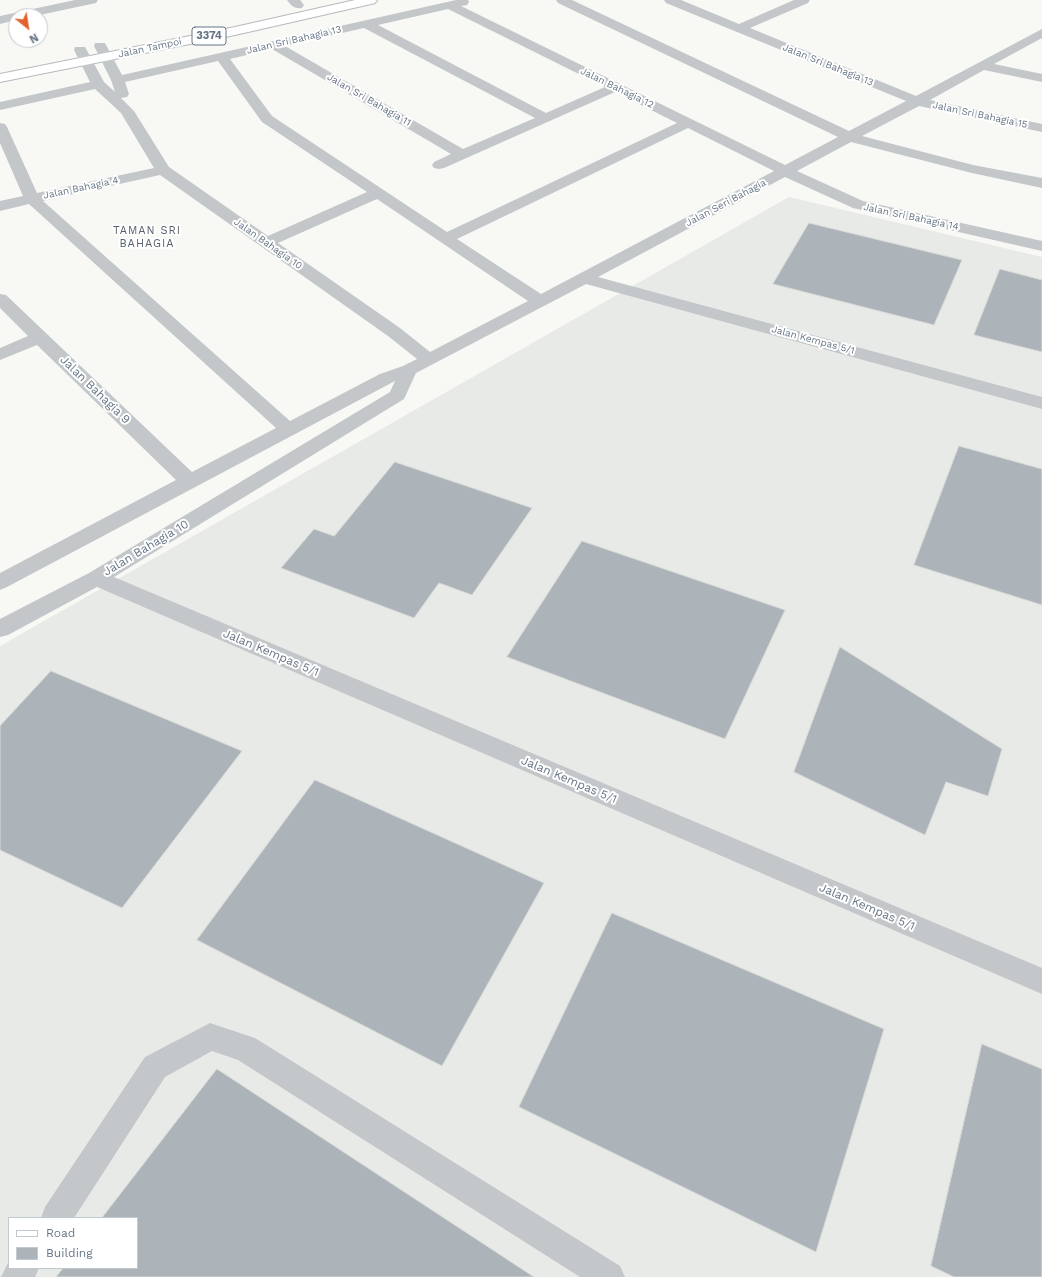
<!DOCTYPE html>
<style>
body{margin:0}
#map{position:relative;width:1042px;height:1277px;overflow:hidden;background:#f8f8f5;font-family:"Work Sans",sans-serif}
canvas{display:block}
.legend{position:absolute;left:8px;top:1217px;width:130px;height:52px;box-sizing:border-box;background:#fff;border:1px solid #c2c8cf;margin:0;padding:5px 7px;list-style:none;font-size:12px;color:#677686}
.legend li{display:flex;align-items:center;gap:8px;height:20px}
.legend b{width:20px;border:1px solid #c2c8cf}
.north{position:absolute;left:8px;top:8px;width:40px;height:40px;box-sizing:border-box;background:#fff;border:1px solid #c2c8cf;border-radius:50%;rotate:150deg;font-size:11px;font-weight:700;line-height:16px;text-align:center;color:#677686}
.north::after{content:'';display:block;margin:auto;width:14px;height:18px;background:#e3612a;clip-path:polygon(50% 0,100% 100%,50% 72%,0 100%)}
</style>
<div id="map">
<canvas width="1042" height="1277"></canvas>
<ul class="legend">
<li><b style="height:5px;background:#fff"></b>Road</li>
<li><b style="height:11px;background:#acb4ba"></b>Building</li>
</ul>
<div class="north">N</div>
</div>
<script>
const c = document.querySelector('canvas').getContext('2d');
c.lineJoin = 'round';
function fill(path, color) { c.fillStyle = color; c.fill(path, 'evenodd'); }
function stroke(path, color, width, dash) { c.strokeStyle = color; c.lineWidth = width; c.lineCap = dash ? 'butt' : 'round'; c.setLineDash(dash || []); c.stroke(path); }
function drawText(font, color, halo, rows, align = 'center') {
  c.font = font + ' "Work Sans",sans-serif'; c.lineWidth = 4; c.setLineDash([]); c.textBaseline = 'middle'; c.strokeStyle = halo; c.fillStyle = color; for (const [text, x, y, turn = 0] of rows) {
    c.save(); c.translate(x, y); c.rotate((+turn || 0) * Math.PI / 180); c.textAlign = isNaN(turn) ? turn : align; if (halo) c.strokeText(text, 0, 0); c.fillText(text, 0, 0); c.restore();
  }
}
const built = new Path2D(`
 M 789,197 L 1042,257 L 1042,1277 L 0,1277 L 0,646 ZM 9,1218 L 137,1218 L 137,1268 L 9,1268 Z`);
const building = new Path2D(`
 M 809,223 L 962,260 L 934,325 L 773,284 Z
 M 1000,269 L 1042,280 L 1042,352 L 974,335 Z
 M 959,446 L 1042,469 L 1042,605 L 914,565 Z
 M 395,462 L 532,508 L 472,595 L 439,583 L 414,618 L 281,568 L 314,529 L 334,536 Z
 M 582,541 L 785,610 L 725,739 L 507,657 Z
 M 840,647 L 1002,749 L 988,796 L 946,782 L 925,835 L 794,772 Z
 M 51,671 L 242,751 L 122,908 L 0,850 L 0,726 Z
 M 315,780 L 544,883 L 442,1066 L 197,940 Z
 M 612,913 L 884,1029 L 816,1252 L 519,1107 Z
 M 982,1044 L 1042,1069 L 1042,1277 L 954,1277 L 931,1266 Z
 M 217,1069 L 534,1277 L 56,1277 L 63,1268 L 137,1268 L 137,1218 L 102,1218 Z`);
const minor = new Path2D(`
 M 75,0 L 98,0 L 96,3 L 35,16 L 16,16 L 16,20 L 0,24 L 0,16 Z
 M 287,0 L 300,0 L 304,5 L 302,8 C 295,9 291,6 287,0 Z
 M 456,0 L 468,0 L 469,2 L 467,5 L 461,6 L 785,165 L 838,137 L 558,3 L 556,0 L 572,0 L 849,131 L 906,101 L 666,3 L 664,0 L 681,0 L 739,24 L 794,0 L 810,0 L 808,3 L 750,28 L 916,96 L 1042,29 L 1042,38 L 994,64 L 1042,74 L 1042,82 L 984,70 L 930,100 L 1042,124 L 1042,132 L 919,106 L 862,136 L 973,165 L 1042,178 L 1042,188 L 972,173 L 851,142 L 797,171 L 863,201 L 1042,241 L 1042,251 L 853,208 L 785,177 L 598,277 L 1042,397 L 1042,409 L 586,284 L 416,373 L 404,399 L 114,577 L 1042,968 L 1042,994 L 97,587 L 8,635 L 0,637 L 0,619 L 89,573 L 390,392 L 395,381 L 7,587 L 0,590 L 0,573 L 176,480 L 37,345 L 0,360 L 0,348 L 28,336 L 0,308 L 0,294 L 6,295 L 192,472 L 276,428 L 29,204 L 0,211 L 0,201 L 23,196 L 0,143 L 0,123 L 5,124 L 7,127 L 37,193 L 154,168 L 121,113 L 95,89 L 0,110 L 0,102 L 90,82 L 74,50 L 75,47 L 85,47 L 104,82 L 115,92 L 111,80 L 94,46 L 95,43 L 105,43 L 122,75 ZM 448,9 L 605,87 L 546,113 L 378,25 ZM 364,28 L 535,118 L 463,149 L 285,46 ZM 272,49 L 451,154 L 434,162 L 432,165 L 434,168 L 439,169 L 444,168 L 615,92 L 677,123 L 447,232 L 272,116 L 230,59 ZM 218,61 L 262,122 L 367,192 L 268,236 L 169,167 L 134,111 L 121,98 L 127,97 L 129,94 L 125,82 ZM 688,128 L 774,171 L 541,294 L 457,239 ZM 160,175 L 388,336 L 417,359 L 403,366 L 380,374 L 290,421 L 43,201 ZM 377,199 L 528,301 L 430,352 L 400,328 L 278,243 Z
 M 210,1023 L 255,1038 L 620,1266 L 625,1277 L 580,1277 L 238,1060 L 212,1051 L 165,1077 L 74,1218 L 41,1218 L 45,1207 L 145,1057 Z
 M 9,1261 L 9,1268 L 39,1268 L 35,1277 L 1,1277 Z`);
const major = new Path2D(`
 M 355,0 L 377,0 L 375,3 L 371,4 L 235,35 L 0,82 L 0,74 L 235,27 Z`);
const farStreetnames = [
 ["Jalan Sri Bahagia 13",294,40,-13],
 ["Jalan Tampoi",150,48,-12],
 ["Jalan Sri Bahagia 13",828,65,22],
 ["Jalan Bahagia 12",617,88,26],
 ["Jalan Sri Bahagia 11",369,100,30],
 ["Jalan Sri Bahagia 15",980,115,12],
 ["Jalan Bahagia 4",81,188,-12],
 ["Jalan Seri Bahagia",726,203,-28],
 ["Jalan Sri Bahagia 14",911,217,12],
 ["Jalan Bahagia 10",268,244,35],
 ["Jalan Kempas 5/1",813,340,15]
];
const shields = [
 [209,36,34]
];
const shieldNames = [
 ["3374",209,36]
];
const farNeighbourhoodnames = [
 ["TAMAN SRI",147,231],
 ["BAHAGIA",147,244]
];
const streetNames = [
 ["Jalan Bahagia 9",95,390,44],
 ["Jalan Bahagia 10",146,548,-31],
 ["Jalan Kempas 5/1",271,653,23],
 ["Jalan Kempas 5/1",569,780,23],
 ["Jalan Kempas 5/1",867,907,23]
];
fill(built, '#e8eae8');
fill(building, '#acb4ba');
stroke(building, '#d9dad7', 1);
stroke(major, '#b6babe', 2);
fill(minor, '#c3c7ca');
fill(major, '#fff');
drawText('10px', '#677686', '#fff', farStreetnames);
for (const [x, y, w] of shields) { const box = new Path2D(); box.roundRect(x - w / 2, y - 9, w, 18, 3); c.fillStyle = '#fff'; c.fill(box); stroke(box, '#677686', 1); }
drawText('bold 11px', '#677686', null, shieldNames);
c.letterSpacing = '1px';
drawText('11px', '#55606b', '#fff', farNeighbourhoodnames);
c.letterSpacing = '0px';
drawText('12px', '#677686', '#fff', streetNames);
</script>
